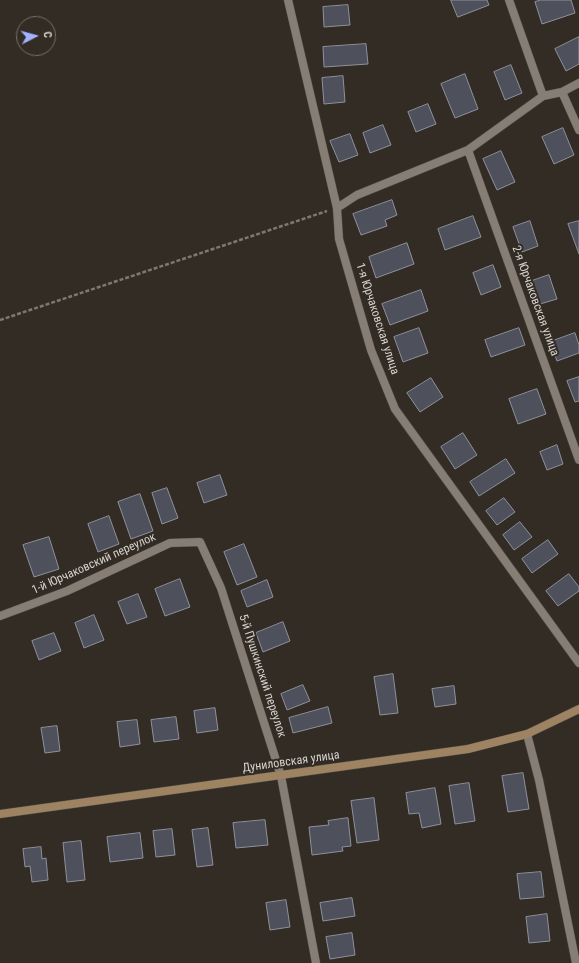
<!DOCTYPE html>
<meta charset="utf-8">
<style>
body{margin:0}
#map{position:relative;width:579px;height:963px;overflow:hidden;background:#332c25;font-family:"Roboto Condensed",sans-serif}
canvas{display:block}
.north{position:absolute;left:16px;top:16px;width:40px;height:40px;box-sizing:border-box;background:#332c25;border:1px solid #756e68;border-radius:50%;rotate:84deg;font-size:11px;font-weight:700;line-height:16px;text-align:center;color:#d7d2cd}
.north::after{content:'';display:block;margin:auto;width:14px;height:18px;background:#a3b2fd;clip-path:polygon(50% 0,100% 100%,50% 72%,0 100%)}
</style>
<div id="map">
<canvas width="579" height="963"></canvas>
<div class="north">С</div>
</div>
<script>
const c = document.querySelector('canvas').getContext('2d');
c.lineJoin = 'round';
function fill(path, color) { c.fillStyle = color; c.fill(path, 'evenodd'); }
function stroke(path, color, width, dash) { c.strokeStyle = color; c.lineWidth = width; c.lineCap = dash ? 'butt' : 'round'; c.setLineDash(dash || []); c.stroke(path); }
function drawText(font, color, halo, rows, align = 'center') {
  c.font = font + ' "Roboto Condensed",sans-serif'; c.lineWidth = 4; c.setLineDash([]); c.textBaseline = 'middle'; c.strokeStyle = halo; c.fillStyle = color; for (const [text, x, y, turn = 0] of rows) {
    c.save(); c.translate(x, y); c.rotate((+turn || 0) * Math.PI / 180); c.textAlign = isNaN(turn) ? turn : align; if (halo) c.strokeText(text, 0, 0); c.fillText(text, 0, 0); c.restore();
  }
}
const building = new Path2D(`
 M 451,0 L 487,0 L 489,5 L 458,17 Z
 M 541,0 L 571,0 L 575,13 L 542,24 L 535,2 Z
 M 348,5 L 350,25 L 324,27 L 323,7 Z
 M 579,37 L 579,64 L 566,71 L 555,49 Z
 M 366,44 L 368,64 L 324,67 L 323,47 Z
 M 511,65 L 522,93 L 505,100 L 494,72 Z
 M 465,74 L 478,109 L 455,118 L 441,84 Z
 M 343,76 L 345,102 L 324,104 L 322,78 Z
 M 428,104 L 436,124 L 416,132 L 408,112 Z
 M 383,125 L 391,145 L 370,153 L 363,133 Z
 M 563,128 L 574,155 L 554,164 L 542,137 Z
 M 350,134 L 358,155 L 339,162 L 330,141 Z
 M 501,151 L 515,182 L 497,190 L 483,159 Z
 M 392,200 L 397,215 L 385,220 L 387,226 L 361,235 L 353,214 Z
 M 473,216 L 481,237 L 445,250 L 438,229 Z
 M 530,221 L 538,246 L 522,252 L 513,227 Z
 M 579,221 L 579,254 L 568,224 Z
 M 407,243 L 414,264 L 376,278 L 369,257 Z
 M 493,265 L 501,287 L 481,295 L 473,273 Z
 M 549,275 L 557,299 L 540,304 L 532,281 Z
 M 421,290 L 428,311 L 390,325 L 382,304 Z
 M 419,328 L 428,353 L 403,362 L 394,337 Z
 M 519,328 L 525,345 L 491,357 L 485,340 Z
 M 575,333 L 579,345 L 579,353 L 557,361 L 550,342 Z
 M 579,377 L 579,401 L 575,402 L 567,381 Z
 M 431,378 L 443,397 L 420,412 L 407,393 Z
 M 537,389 L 546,414 L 518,424 L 509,399 Z
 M 463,433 L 477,455 L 455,469 L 441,447 Z
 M 557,445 L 563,464 L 547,470 L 540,452 Z
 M 506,459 L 515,473 L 479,496 L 470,482 Z
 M 220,475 L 227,495 L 204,503 L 197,483 Z
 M 167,488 L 178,518 L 162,524 L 152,493 Z
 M 140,494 L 153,531 L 131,539 L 118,502 Z
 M 504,498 L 515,512 L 497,525 L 486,511 Z
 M 109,516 L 119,544 L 98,552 L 88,524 Z
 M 520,522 L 532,537 L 514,550 L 503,535 Z
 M 49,537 L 59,569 L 34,577 L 23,545 Z
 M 548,540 L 558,554 L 532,573 L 522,559 Z
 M 244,544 L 257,577 L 237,585 L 224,552 Z
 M 569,574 L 579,587 L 579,591 L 558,606 L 546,591 Z
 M 180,579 L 190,607 L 165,616 L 155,589 Z
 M 267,580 L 273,597 L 247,607 L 241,591 Z
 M 138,594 L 147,617 L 127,624 L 118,602 Z
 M 94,615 L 104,640 L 84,648 L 75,623 Z
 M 283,622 L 290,641 L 263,652 L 256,633 Z
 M 54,633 L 61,651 L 39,660 L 32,641 Z
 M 393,674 L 398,713 L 380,715 L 374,677 Z
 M 303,685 L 310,701 L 287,710 L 281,694 Z
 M 454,686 L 456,704 L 435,707 L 432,689 Z
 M 328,707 L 332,723 L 293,733 L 289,718 Z
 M 215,708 L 218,730 L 197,733 L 194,711 Z
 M 176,717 L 179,739 L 154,742 L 151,720 Z
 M 137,720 L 140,744 L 120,747 L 117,722 Z
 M 57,726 L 60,751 L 45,753 L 41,728 Z
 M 523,773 L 529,809 L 508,812 L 502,776 Z
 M 469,783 L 475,821 L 455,824 L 449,786 Z
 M 435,788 L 441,824 L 422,828 L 419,813 L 409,814 L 406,793 Z
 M 374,798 L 379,840 L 357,843 L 351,801 Z
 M 348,818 L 351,846 L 342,847 L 343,851 L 312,855 L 309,827 L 329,825 L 328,821 Z
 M 265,820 L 268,845 L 236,848 L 233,823 Z
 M 208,828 L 213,865 L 197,867 L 192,830 Z
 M 172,829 L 175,855 L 156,857 L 153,831 Z
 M 140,833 L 143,858 L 110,862 L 107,837 Z
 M 81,841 L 85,880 L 67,882 L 63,843 Z
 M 41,847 L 42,859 L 46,858 L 48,880 L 32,882 L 30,866 L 25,867 L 23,849 Z
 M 541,872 L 544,897 L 520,899 L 517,874 Z
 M 352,898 L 355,916 L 323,921 L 320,903 Z
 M 286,900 L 290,927 L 270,930 L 266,903 Z
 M 547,914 L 550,941 L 529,943 L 526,917 Z
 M 352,933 L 355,955 L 330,959 L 326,937 Z`);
const path = new Path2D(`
 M 0,320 L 327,211`);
const minor = new Path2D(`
 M 288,0 L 337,208 L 339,239 L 371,350 L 395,409 L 579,663
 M 509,0 L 543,96
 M 562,92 L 579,130
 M 468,150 L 579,460
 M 337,208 L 357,195 L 468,150 L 543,96 L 562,92 L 579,83
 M 0,616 L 67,591 L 170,543 L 200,542 L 221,588 L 281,776 L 316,963
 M 527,734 L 539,780 L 576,963`);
const secondary = new Path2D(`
 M 0,814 L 468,749 L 527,734 L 579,709`);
const streetNames = [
 ["2-я Юрчаковская улица",535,301,70],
 ["1-я Юрчаковская улица",377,319,72],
 ["1-й Юрчаковский переулок",94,564,-24],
 ["5-й Пушкинский переулок",262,676,72],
 ["Дуниловская улица",291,762,-8]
];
fill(building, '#4e515b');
stroke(building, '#8e919c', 1);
stroke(minor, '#504a43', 9);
stroke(secondary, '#504a43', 9);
stroke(path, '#7e7872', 2.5, [4, 2]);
stroke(minor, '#867e75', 8);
stroke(secondary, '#9d8361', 8);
drawText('12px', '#d7d2cd', '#332c25', streetNames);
</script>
